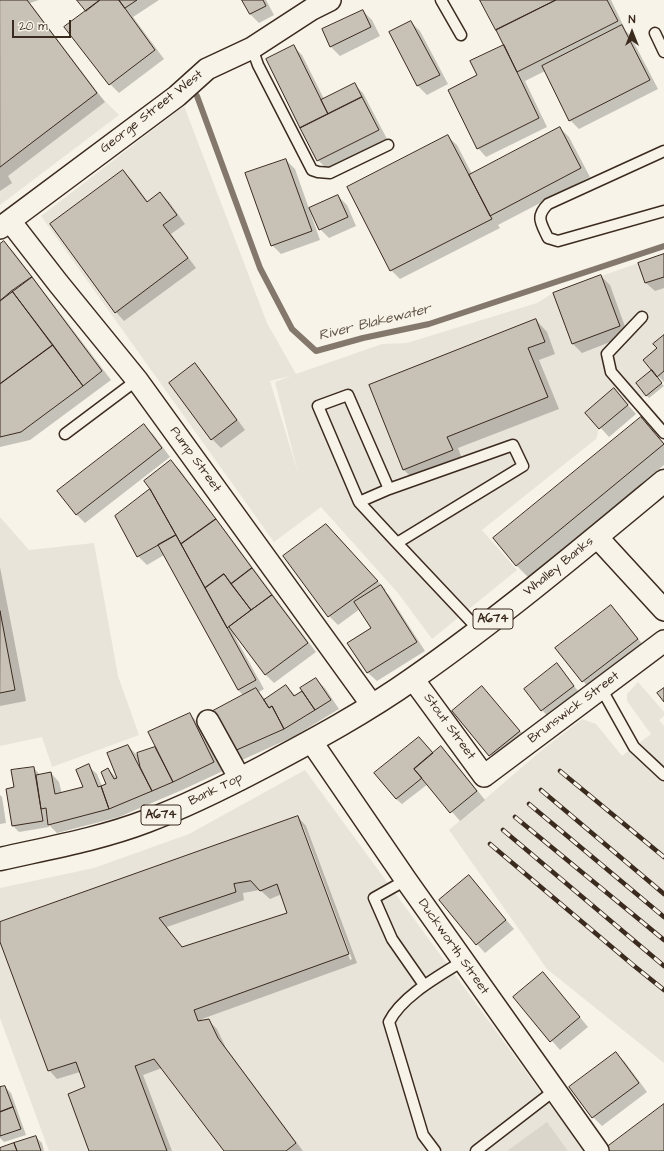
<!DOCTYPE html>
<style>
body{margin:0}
#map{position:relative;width:664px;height:1151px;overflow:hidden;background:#f7f3e8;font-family:"Architects Daughter",sans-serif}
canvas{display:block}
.north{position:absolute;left:612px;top:12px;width:40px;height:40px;-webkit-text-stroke:3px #f7f3e8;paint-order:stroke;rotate:0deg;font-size:11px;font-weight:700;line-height:16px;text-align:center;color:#3b2a1e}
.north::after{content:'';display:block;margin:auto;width:14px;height:18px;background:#3b2a1e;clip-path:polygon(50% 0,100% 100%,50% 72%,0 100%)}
.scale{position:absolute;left:12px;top:20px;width:59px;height:18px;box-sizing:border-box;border:2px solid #3b2a1e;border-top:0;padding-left:5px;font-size:12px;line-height:14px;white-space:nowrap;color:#3b2a1e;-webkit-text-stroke:3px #f7f3e8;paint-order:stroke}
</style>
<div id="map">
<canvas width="664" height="1151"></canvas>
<div class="north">N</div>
<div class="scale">20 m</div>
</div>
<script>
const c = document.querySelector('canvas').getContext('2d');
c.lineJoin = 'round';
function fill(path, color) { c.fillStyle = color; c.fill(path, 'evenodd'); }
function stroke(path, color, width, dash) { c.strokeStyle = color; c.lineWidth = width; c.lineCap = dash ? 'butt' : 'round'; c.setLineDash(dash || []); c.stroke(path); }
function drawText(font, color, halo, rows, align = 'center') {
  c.font = font + ' "Architects Daughter",sans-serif'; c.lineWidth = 3; c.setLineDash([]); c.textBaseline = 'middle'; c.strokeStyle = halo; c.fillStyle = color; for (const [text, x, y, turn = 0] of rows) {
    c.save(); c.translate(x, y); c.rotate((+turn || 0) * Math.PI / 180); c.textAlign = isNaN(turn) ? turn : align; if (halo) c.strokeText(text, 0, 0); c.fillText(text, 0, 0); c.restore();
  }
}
const built = new Path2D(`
 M 0,0 L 27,0 L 97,93 L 119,115 L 0,205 Z
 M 184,106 L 267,323 L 296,374 L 382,344 L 407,343 L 537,303 L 553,293 L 664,254 L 664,371 L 657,377 L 662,383 L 646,396 L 628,405 L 599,429 L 596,439 L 482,530 L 517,570 L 432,639 L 398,593 L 321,507 L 274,542 L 41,216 ZM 290,376 L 275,382 L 298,473 L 270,381 Z
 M 0,517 L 29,550 L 94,543 L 118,676 L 139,735 L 52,767 L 42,737 L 0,746 Z
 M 638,682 L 664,712 L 664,716 L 659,720 L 664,726 L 664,1063 L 547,969 L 449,830 L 542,750 L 582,719 L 596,724 L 622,756 L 651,734 L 627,701 L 627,694 Z
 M 305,770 L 584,1151 L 49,1151 L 0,1018 L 0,888 L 94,868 L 189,834 Z`);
const green = new Path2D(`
 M 547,1122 L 568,1151 L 507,1151 Z`);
const shadow = new Path2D(`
 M 0,0 L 39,0 L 30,3 L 105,102 L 8,176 L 12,183 L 0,191 Z
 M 79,0 L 159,0 L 133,17 L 164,59 L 119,93 L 110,84 L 87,11 Z
 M 243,0 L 266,0 L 274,15 L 259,23 L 250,14 Z
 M 481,0 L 611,0 L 626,31 L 630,35 L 658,89 L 579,129 L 570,120 L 545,71 L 525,81 L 547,127 L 486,157 L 478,148 L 479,76 L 505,46 Z
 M 363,11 L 372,20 L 380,36 L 340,56 L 331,47 L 323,30 Z
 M 411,22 L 420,31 L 448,84 L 427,95 L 418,86 L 390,33 Z
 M 293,46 L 302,55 L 324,99 L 354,84 L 363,93 L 387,139 L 327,169 L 318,160 Z
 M 560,128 L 569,137 L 590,177 L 498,225 L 500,228 L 400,279 L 391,270 L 349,188 L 448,137 L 457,145 L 472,174 Z
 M 286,160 L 295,169 L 320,240 L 281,254 L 272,245 Z
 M 123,171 L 132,180 L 148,202 L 160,193 L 169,202 L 185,224 L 171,234 L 196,268 L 124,321 L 116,312 Z
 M 338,196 L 347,205 L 356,226 L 329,238 L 320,229 Z
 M 4,242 L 13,251 L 111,380 L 30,440 L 0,447 L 0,246 Z
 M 664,255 L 664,288 L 655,291 L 646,283 Z
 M 601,276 L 610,285 L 628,335 L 582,353 L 573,344 L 554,293 Z
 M 536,320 L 547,332 L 555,354 L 539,360 L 559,409 L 458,448 L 463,462 L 415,481 L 403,469 Z
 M 664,337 L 664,382 L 658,376 L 656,377 L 664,386 L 649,398 L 646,395 L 658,349 Z
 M 195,365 L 204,374 L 245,430 L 221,448 L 212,439 Z
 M 614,389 L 636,414 L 609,437 L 587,413 Z
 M 641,418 L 664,443 L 664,465 L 528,577 L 516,565 Z
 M 144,426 L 153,434 L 170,457 L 85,523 L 76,514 Z
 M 171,461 L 180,470 L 316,652 L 274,683 L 265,674 L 235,634 L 234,635 L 264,689 L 259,692 L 266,700 L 286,686 L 296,696 L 316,679 L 325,688 L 339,709 L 293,737 L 242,760 L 233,751 L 244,696 L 238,690 L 164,555 L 147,565 L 138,556 L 152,490 Z
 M 335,534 L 386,590 L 385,591 L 389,595 L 425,651 L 377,681 L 368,673 L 349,643 L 372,629 L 360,609 L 338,625 L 329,616 Z
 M 0,567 L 26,701 L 0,706 Z
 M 611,606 L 620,615 L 646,649 L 591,690 L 583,681 Z
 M 557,665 L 579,692 L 548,717 L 525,689 Z
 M 482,687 L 528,740 L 499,764 L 454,711 Z
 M 190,714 L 198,723 L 223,771 L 182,790 L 119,817 L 57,833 L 48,824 L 49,827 L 19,832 L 13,826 L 15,788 L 34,768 L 40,775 L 51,773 L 59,782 L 62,794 L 84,788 L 88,766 L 97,774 L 102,786 L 107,784 L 108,769 L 120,781 L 128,746 L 139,757 L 138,754 L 156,748 Z
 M 419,738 L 434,754 L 441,748 L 450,756 L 485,800 L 460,821 L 428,784 L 402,804 L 396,799 Z
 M 0,795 L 2,797 L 6,823 L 0,824 Z
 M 298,817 L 306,826 L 357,963 L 202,1019 L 203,1021 L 208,1020 L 217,1029 L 226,1048 L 303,1151 L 225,1151 L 162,1068 L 143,1075 L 172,1151 L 90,1151 L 86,1087 L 80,1072 L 57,1079 L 49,1070 L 0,939 L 0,923 ZM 301,826 L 303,826 L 352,959 L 350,960 ZM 260,890 L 270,899 L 282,894 L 289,914 L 183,948 L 167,927 L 244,900 L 243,893 Z
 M 477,885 L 514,929 L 485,953 L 477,944 Z
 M 551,982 L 588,1027 L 560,1050 L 514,997 Z
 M 616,1053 L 625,1062 L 647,1092 L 602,1126 L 593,1117 Z
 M 5,1087 L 11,1093 L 26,1135 L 4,1142 L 0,1138 L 0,1088 Z
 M 36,1137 L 42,1143 L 44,1151 L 0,1151 L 0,1150 Z`);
const stream = new Path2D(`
 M 197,96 L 260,268 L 292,329 L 316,351 L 363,338 L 429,324 L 664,246`);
const building = new Path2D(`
 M 0,0 L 27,0 L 97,93 L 0,167 Z
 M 77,0 L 100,0 L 86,11 Z
 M 100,0 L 119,0 L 155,50 L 109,85 L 64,27 Z
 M 119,0 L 137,0 L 125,8 Z
 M 242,0 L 263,0 L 266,6 L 250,14 Z
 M 480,0 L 556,0 L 496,30 Z
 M 556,0 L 607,0 L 618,21 L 517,72 L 496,30 Z
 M 363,10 L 371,27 L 330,47 L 322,29 Z
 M 411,21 L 440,75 L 417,86 L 389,32 Z
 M 622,25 L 650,80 L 569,121 L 542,66 Z
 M 294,45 L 328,114 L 300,128 L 266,59 Z
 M 504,45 L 539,118 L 477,149 L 448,90 L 477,75 L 470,61 Z
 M 355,83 L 362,97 L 328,114 L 321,100 Z
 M 362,97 L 379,130 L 317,161 L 300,128 Z
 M 560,127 L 581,168 L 490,216 L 469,175 Z
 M 448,135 L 492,219 L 390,271 L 347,187 Z
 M 286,159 L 312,231 L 271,246 L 245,173 Z
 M 123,170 L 147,202 L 160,192 L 177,215 L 163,225 L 188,258 L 115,313 L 50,224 Z
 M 338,195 L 348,217 L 319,230 L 309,208 Z
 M 4,241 L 32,277 L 0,301 L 0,244 Z
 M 664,254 L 664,277 L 645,283 L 638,263 Z
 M 601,275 L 620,326 L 572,344 L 553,293 Z
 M 32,277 L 102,371 L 83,386 L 12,291 Z
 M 12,291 L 53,345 L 0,384 L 0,301 Z
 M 536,319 L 545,342 L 528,348 L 548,397 L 447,437 L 453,450 L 403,470 L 369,385 Z
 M 664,335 L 664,371 L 657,377 L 643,360 L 657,348 L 653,344 Z
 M 53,345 L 83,386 L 21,432 L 0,437 L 0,384 Z
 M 195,363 L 237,420 L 211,440 L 169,383 Z
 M 652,370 L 662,383 L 646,396 L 636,383 Z
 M 614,388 L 628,405 L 599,429 L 585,413 Z
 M 641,417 L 664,444 L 516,566 L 493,538 Z
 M 144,424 L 162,448 L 76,515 L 57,491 Z
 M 171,460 L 216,519 L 181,544 L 150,489 L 144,481 Z
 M 150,489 L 176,535 L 137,557 L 115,516 Z
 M 216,519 L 252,568 L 231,584 L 224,574 L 205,588 L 181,544 Z
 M 326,524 L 378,581 L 328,617 L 283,556 Z
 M 176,535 L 256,680 L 238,690 L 158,545 Z
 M 252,568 L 272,595 L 251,610 L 231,584 Z
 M 224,574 L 251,610 L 227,628 L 205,588 Z
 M 381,585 L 417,642 L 367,673 L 347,643 L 371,628 L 354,602 Z
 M 272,595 L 308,643 L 265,675 L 229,627 Z
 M 611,605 L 638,639 L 582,682 L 555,648 Z
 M 0,611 L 15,690 L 0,693 Z
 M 557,663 L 574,686 L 541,711 L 524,689 Z
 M 316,678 L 331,700 L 315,710 L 300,688 Z
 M 286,685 L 294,696 L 302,691 L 315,710 L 284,729 L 272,706 L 269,708 L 264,700 Z
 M 482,686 L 520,731 L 489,756 L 452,711 Z
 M 256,688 L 269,708 L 272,706 L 284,729 L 232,752 L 211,712 Z
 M 664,688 L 664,702 L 657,693 Z
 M 190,713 L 214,762 L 173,782 L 148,732 Z
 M 419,737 L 433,753 L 414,769 L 422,778 L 396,799 L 374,773 Z
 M 128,745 L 152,791 L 109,809 L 101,786 L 106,784 L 101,772 L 108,768 L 114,779 L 117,778 L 107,753 Z
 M 441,746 L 477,791 L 450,813 L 414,769 Z
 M 155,747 L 173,782 L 152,791 L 140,767 L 137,753 Z
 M 89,764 L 98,787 L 101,786 L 109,809 L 48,825 L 46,808 L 41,809 L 36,775 L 51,772 L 55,794 L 83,787 L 76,770 Z
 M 34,767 L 43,821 L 12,826 L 6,789 L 14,787 L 11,770 Z
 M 298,816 L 349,954 L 194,1010 L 198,1021 L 209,1019 L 218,1038 L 296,1143 L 286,1151 L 224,1151 L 154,1059 L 135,1066 L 167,1151 L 89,1151 L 68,1094 L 85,1087 L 76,1062 L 48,1071 L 0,942 L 0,922 ZM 251,881 L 260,891 L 277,884 L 287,913 L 182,947 L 159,918 L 236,892 L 234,884 Z
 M 469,875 L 506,920 L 476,945 L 439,900 Z
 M 543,972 L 580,1017 L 550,1042 L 513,997 Z
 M 616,1052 L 639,1083 L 592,1118 L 569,1087 Z
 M 5,1086 L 13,1107 L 0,1112 L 0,1087 Z
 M 664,1104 L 664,1151 L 604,1151 L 603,1150 Z
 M 13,1107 L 21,1129 L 0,1136 L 0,1112 Z
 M 36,1136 L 41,1151 L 17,1151 L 14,1143 Z
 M 14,1143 L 17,1151 L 0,1151 L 0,1148 Z`);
const lane = new Path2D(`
 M 441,0 L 461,35
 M 655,33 L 664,52
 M 252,48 L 258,65 L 312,170 L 318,172 L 330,173 L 388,145
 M 664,151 L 548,204 C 535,217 541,223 548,238 L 558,241 L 664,211
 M 642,317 L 607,354 L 611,372 L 664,433
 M 65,434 L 137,380
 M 359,502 L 318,406 L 348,395 L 389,489
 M 397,543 L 359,502 L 389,489 L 513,445 L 523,466 L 397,543 L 479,630
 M 601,688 L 634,747 L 664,775
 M 406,880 L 374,898 L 392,939 L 424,985
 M 435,1151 L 423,1135 L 389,1022 C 402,996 439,976 463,961
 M 476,1151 L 555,1090`);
const street = new Path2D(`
 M 10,221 L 58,283 L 137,380 L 372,705
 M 0,228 L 177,96 L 207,69 L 252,48 L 312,9 L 330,0
 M 597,537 L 664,610
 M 413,679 L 484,776 L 664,641
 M 208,721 L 240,779
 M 311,741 L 406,880 L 598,1151`);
const primary = new Path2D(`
 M 0,859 C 49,848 100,839 147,821 C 187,806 225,787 263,767 C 314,740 366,712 414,678 C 501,617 582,549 664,481`);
const rail = new Path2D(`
 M 560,771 L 664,857
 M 541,790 L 664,894
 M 529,804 L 664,917
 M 515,817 L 664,940
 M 503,830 L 664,966
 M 490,844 L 633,965 L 664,990`);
const shields = [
 [493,619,40],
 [161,815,40]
];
const shieldNames = [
 ["A674",493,619],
 ["A674",161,815]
];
const streetNames = [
 ["George Street West",152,112,-38],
 ["Pump Street",195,460,54],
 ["Whalley Banks",559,567,-39],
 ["Brunswick Street",574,708,-37],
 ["Stout Street",449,727,54],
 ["Bank Top",216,790,-26],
 ["Duckworth Street",453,947,55]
];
const waterNames = [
 ["River Blakewater",375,323,-14]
];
fill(built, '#e9e4d9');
fill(green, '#dbd6cb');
fill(shadow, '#0003');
stroke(stream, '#84786c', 6);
fill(building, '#c8c1b6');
stroke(building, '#3b2a1e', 1);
stroke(lane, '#3b2a1e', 13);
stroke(street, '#3b2a1e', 24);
stroke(primary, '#3b2a1e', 25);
stroke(lane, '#f7f3e8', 10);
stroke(street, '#f7f3e8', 21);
stroke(primary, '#f7f3e8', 22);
stroke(rail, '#3b2a1e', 4.5);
stroke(rail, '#f7f3e8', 3, [9]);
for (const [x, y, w] of shields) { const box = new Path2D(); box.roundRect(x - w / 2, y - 10, w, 20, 3); c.fillStyle = '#f7f3e8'; c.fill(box); stroke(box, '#3b2a1e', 1); }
drawText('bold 12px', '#3b2a1e', null, shieldNames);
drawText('13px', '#3b2a1e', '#f7f3e8', streetNames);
drawText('italic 14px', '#5f5145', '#f7f3e8', waterNames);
</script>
